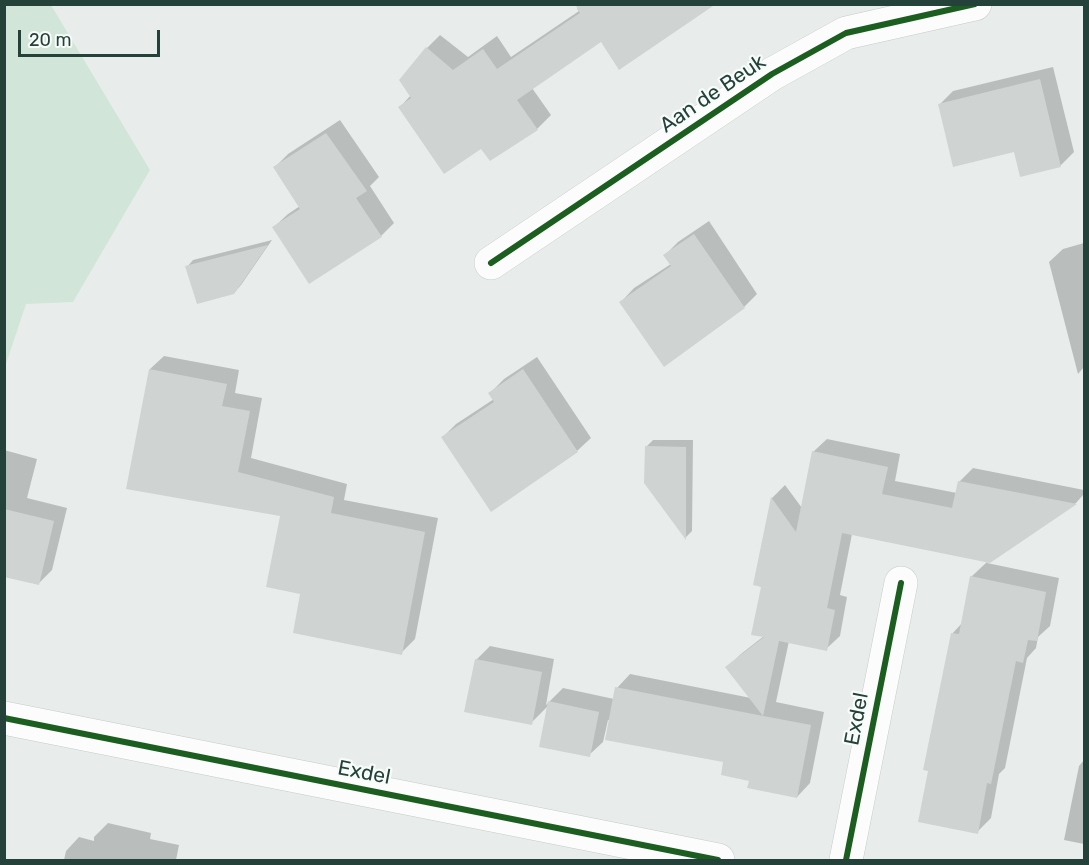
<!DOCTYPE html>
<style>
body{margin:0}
#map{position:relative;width:1089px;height:865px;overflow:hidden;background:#e8edeb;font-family:Rubik,sans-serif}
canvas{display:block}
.frame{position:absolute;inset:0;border:6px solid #24423a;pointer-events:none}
.scale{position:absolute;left:18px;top:30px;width:142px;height:27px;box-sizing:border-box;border:3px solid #24423a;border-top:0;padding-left:8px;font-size:18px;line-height:21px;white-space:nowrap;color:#24423a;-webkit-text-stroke:4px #f7fbf9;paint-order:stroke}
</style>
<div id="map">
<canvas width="1089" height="865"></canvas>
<div class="frame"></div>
<div class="scale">20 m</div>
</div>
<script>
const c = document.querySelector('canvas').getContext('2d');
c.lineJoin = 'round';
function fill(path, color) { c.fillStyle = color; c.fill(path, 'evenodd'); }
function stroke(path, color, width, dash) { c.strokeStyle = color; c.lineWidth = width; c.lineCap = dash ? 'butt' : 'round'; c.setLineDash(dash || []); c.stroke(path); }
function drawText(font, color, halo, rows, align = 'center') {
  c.font = font + ' Rubik,sans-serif'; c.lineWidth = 4.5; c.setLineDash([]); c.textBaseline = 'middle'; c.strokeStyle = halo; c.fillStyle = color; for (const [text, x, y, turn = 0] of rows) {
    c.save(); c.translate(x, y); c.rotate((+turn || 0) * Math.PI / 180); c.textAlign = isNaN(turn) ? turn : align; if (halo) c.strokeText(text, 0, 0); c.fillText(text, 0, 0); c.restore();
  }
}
const green = new Path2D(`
 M 5,4 L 51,5 L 150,170 L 73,302 L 26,304 L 5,367 Z`);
const shadow = new Path2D(`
 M 581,4 L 601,40 L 532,88 L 551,115 L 537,129 L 482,147 L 400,107 L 411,95 L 427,48 L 440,35 L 468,57 L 497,36 L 511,57 L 579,11 L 577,9 Z
 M 1053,67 L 1074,152 L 1060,166 L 1015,150 L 940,104 L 953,91 Z
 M 340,120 L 379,177 L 370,186 L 394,223 L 381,236 L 274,227 L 288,214 L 300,206 L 275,167 L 288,154 Z
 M 709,221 L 757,294 L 744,307 L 621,302 L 634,288 L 671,264 L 665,255 L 678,242 Z
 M 272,240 L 241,285 L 234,293 L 187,267 L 193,260 Z
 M 1084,243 L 1084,367 L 1078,374 L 1049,262 L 1063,249 Z
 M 164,356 L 239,370 L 235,393 L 262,398 L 251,458 L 347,484 L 344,500 L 438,518 L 415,639 L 401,653 L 302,592 L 282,515 L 128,488 L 150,369 Z
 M 537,357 L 591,438 L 577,451 L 443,437 L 456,424 L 494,399 L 490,393 L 504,379 Z
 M 827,439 L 900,454 L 895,481 L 957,493 L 959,482 L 973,468 L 1084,490 L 1084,494 L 1076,503 L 987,563 L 1059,578 L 1050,626 L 1038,637 L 1036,648 L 1027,658 L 1005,768 L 999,774 L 991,818 L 977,832 L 952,634 L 962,623 L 971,577 L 988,561 L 852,534 L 840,595 L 847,597 L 840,636 L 826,649 L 789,641 L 776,702 L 824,712 L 810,783 L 797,797 L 751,779 L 725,761 L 608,720 L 603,742 L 589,755 L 548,706 L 531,723 L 476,660 L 490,646 L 554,659 L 546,705 L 563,688 L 614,699 L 617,688 L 630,674 L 751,698 L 727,667 L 741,654 L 764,636 L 763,586 L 754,584 L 772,498 L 785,485 L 802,508 L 813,452 Z
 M 653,440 L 693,440 L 692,531 L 686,537 L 646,482 L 646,447 Z
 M 4,450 L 37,459 L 27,498 L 67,508 L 52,570 L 38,584 L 4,576 Z
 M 1084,760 L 1084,844 L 1064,840 L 1079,766 Z
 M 108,823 L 151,833 L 150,839 L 179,845 L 176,860 L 64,860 L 66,851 L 79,837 L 94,841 L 94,837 Z`);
const building = new Path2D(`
 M 575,4 L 716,4 L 619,70 L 601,42 L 517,100 L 538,130 L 490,161 L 481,149 L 444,174 L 398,107 L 411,98 L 399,80 L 426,47 L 453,70 L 483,49 L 497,69 L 580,13 Z
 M 1040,79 L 1061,167 L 1020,177 L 1014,152 L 953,167 L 938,104 Z
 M 326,133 L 367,191 L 356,198 L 382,237 L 309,284 L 272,227 L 300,209 L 273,167 Z
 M 694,234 L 745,308 L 664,367 L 619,302 L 671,266 L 663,255 Z
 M 268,245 L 234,294 L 197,304 L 185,266 Z
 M 149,369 L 227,384 L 222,406 L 250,411 L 238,472 L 334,497 L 331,513 L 425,532 L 402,655 L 293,633 L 300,594 L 266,587 L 280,516 L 126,489 Z
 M 523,369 L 578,452 L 491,512 L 441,437 L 494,402 L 488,393 Z
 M 645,446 L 686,447 L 686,540 L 644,483 Z
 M 812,451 L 888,467 L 882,494 L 952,508 L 958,481 L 1077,504 L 990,563 L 842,533 L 827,608 L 835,610 L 827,651 L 779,641 L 763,716 L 811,725 L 797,798 L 747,788 L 749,781 L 721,775 L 723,762 L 605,740 L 615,687 L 763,716 L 725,667 L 764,637 L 751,635 L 761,587 L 753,585 L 771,497 L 796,532 Z
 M 4,509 L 54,521 L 39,585 L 4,577 Z
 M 970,576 L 1046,592 L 1037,641 L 1028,640 L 1023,663 L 1016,661 L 991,784 L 987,783 L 978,834 L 918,822 L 928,771 L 923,770 L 951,633 L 959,634 Z
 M 475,659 L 542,672 L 532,725 L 464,712 Z
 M 548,701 L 599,712 L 590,757 L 539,747 Z`);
const street = new Path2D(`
 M 491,263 L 772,74 L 846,33 L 975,4
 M 4,718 L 718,860
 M 846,860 L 901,583`);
const cycleway = new Path2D(`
 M 491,263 L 772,74 L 846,33 L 975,4
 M 4,718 L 718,860
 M 846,860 L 901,583`);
const streetNames = [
 ["Aan de Beuk",713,94,-34],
 ["Exdel",857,719,-79],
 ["Exdel",364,773,11]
];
fill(green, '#d1e6d8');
fill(shadow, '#0003');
fill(building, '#cfd4d2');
stroke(street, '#c5cac8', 34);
stroke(street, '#fcfcfc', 33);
stroke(cycleway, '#1b5e20', 6);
drawText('21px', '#24423a', '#f7fbf9', streetNames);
</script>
